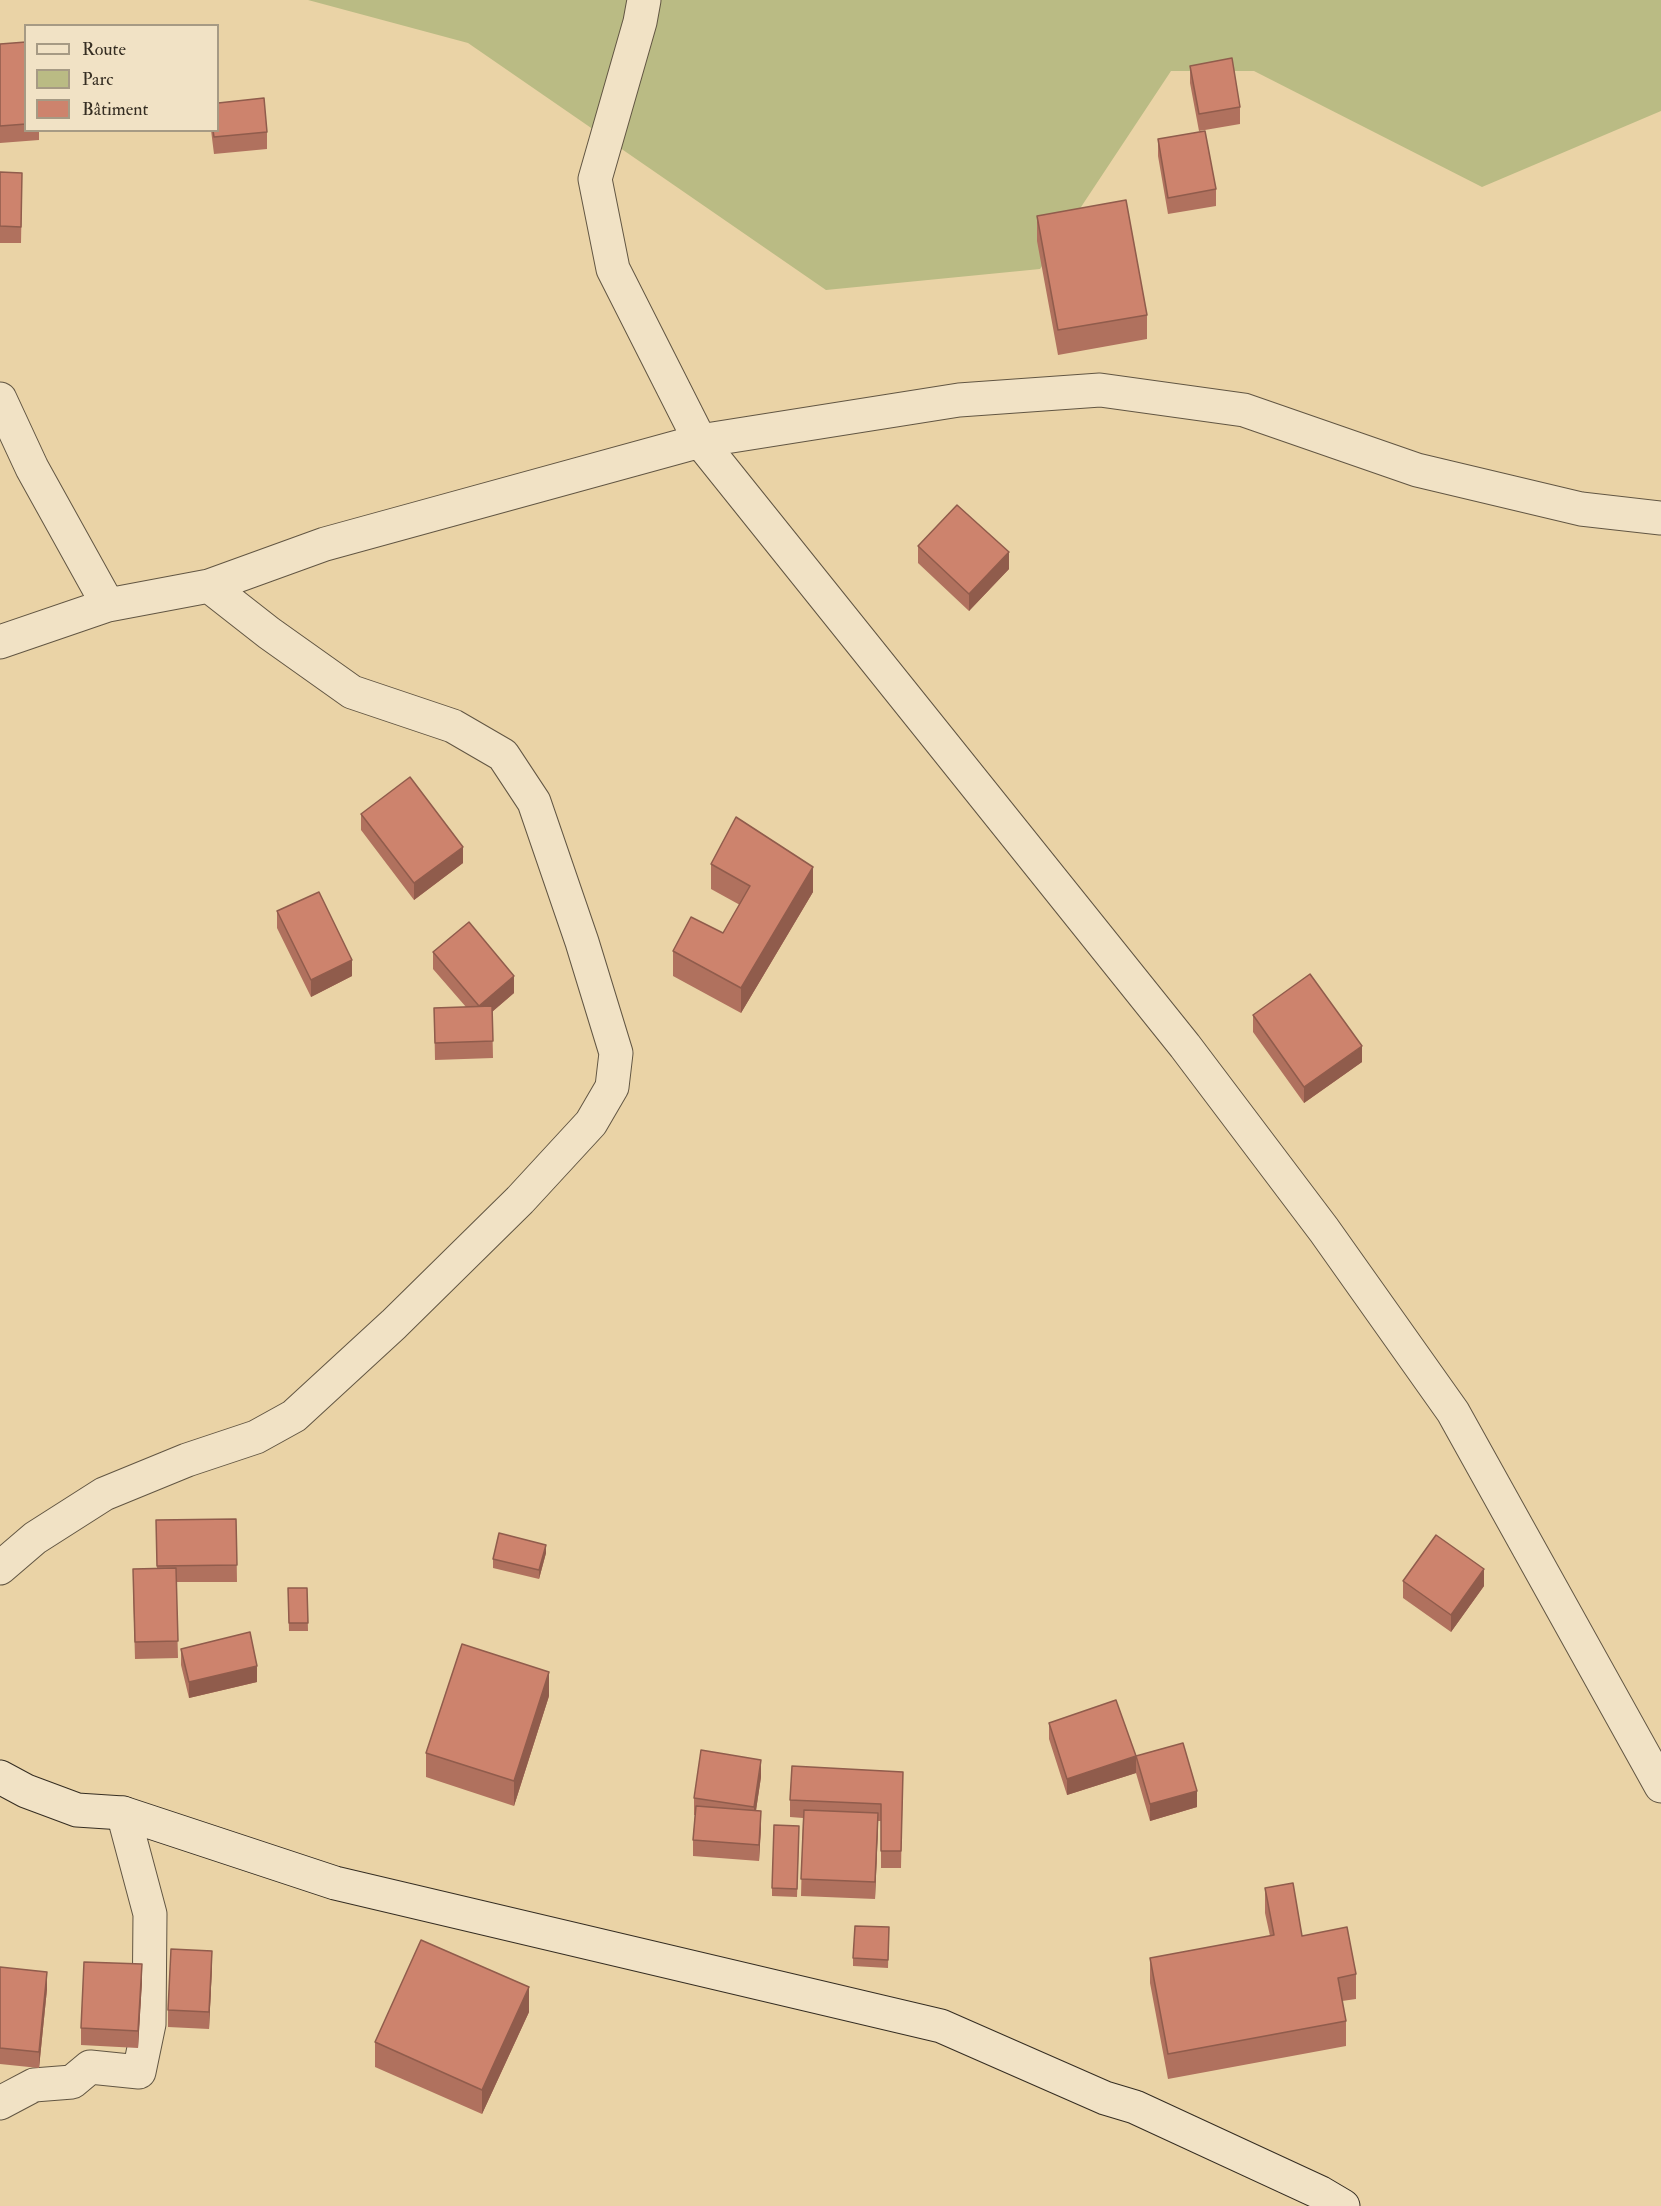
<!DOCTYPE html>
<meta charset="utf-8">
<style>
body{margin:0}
#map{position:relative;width:1661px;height:2206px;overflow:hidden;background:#ead3a6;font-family:"IM FELL Double Pica",serif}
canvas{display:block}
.legend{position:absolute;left:24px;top:24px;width:195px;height:108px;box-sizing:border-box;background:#f1e2c5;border:2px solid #a69a84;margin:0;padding:8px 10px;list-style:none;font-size:18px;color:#352d22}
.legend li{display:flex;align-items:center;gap:12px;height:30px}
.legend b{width:30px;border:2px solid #a69a84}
</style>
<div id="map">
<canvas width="1661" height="2206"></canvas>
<ul class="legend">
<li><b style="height:8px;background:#f1e2c5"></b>Route</li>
<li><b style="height:16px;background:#babb84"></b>Parc</li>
<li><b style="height:16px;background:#cd836d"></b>Bâtiment</li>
</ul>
</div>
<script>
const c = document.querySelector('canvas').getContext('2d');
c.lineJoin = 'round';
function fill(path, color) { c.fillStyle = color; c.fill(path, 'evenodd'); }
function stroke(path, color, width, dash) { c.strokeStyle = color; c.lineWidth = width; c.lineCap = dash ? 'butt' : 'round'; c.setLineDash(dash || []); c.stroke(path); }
const green = new Path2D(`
 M 308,0 L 1661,0 L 1661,111 L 1482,187 L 1254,71 L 1171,71 L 1040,269 L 826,290 L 468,43 Z`);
const street = new Path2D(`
 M 644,0 L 640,22 L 595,179 L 613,269 L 700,441 L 1185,1046 L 1324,1230 L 1453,1412 L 1661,1786
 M 0,399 L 32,468 L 108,605
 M 0,642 L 108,605 L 209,586 L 325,544 L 700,441 L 959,400 L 1100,390 L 1244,410 L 1417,470 L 1581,509 L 1661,518
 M 0,1568 L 35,1538 L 104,1494 L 187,1460 L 256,1437 L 294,1416 L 394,1324 L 520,1200 L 591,1123 L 612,1087 L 616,1053 L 582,942 L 534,802 L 503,755 L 453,726 L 352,692 L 269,633 L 209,586
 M 0,2103 L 34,2085 L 72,2082 L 90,2067 L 139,2072 L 149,2024 L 150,1914 L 123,1813`);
const secondary = new Path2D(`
 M 0,1777 L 26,1791 L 77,1810 L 123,1813 L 335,1883 L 941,2026 L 1105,2098 L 1135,2107 L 1321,2193 L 1343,2206`);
const wall = new Path2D(`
 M 26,42 L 26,130 L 39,130 L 39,140 L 0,143 L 0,44 Z
 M 1190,66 L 1240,107 L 1240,124 L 1199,131 L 1190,83 Z
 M 211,130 L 267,132 L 267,149 L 214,154 Z
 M 1158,139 L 1216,189 L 1216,206 L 1168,214 L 1158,156 Z
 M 0,172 L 22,189 L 21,243 L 0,243 Z
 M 1037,216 L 1147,315 L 1147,339 L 1058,355 L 1037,241 Z
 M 918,546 L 1009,569 L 969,611 L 918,563 Z
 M 361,814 L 463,863 L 414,900 L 361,830 Z
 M 711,864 L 813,892 L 741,1013 L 673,976 L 673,951 L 723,933 L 740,905 L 711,889 Z
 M 277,911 L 352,976 L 311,997 L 277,928 Z
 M 433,952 L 514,993 L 492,1012 L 493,1058 L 435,1060 L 434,1008 L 466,1007 L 433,969 Z
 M 1253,1015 L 1362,1062 L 1304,1103 L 1253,1032 Z
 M 236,1519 L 237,1582 L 176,1582 L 178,1658 L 135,1659 L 133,1585 L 157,1568 L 156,1520 Z
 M 546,1553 L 539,1579 L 493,1568 L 493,1559 Z
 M 1403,1581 L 1484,1586 L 1451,1632 L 1403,1598 Z
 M 288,1588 L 307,1588 L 308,1631 L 289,1631 Z
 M 181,1649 L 257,1682 L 189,1698 L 181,1665 Z
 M 549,1696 L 514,1806 L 426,1777 L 426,1753 Z
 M 1049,1723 L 1136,1756 L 1197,1807 L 1150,1821 L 1136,1773 L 1067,1795 L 1049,1739 Z
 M 903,1772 L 901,1868 L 881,1868 L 881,1821 L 878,1821 L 875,1899 L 801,1896 L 803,1818 L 790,1817 L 790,1800 Z
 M 761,1777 L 756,1810 L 761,1827 L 759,1861 L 693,1856 L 693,1840 L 695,1815 L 694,1815 L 694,1798 Z
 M 799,1834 L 797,1897 L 772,1896 L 772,1888 Z
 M 1265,1888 L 1302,1936 L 1356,1974 L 1356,1999 L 1342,2001 L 1346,2021 L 1346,2046 L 1168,2079 L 1150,1983 L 1150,1958 L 1270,1936 L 1265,1913 Z
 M 889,1927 L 888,1968 L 853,1966 L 853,1958 Z
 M 0,1967 L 47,1989 L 39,2068 L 0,2064 Z
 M 212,1967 L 209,2029 L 168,2027 L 168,2010 Z
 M 142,1981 L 138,2048 L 81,2045 L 81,2028 Z
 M 529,2012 L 482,2114 L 375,2067 L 375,2042 Z`);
const shadedWall = new Path2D(`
 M 1009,552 L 1009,569 L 969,611 L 969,594 Z
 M 463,847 L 463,863 L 414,900 L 414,883 Z
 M 813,867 L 813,892 L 741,1013 L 741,988 Z
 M 352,960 L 352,976 L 311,997 L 311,980 Z
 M 514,976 L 514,993 L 479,1023 L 479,1006 Z
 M 1362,1046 L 1362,1062 L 1304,1103 L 1304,1087 Z
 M 546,1545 L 546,1553 L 539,1579 L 539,1570 Z
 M 1484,1569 L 1484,1586 L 1451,1632 L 1451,1615 Z
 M 257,1666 L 257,1682 L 189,1698 L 189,1682 Z
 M 549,1672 L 549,1696 L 514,1806 L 514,1781 Z
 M 1136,1756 L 1136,1773 L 1067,1795 L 1067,1779 Z
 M 761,1760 L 761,1777 L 754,1824 L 754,1807 Z
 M 1197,1791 L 1197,1807 L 1150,1821 L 1150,1804 Z
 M 761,1811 L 761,1827 L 759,1861 L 759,1845 Z
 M 878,1813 L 878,1829 L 875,1899 L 875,1882 Z
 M 212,1951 L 212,1967 L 209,2029 L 209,2012 Z
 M 142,1964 L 142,1981 L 138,2048 L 138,2031 Z
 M 47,1972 L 47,1989 L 39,2068 L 39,2052 Z
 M 529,1987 L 529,2012 L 482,2114 L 482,2090 Z`);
const building = new Path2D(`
 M 26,42 L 26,124 L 0,126 L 0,44 Z
 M 1232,58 L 1240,107 L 1199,114 L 1190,66 Z
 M 264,98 L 267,132 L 214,137 L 213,130 L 218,130 L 218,103 Z
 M 1205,131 L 1216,189 L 1168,198 L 1158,139 Z
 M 0,172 L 22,173 L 21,227 L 0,226 Z
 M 1126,200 L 1147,315 L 1058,330 L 1037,216 Z
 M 957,505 L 1009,552 L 969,594 L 918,546 Z
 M 410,777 L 463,847 L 414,883 L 361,814 Z
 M 736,817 L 813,867 L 741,988 L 673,951 L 691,917 L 723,933 L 750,886 L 711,864 Z
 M 319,892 L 352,960 L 311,980 L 277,911 Z
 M 469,922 L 514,976 L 479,1006 L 433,952 Z
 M 1310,974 L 1362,1046 L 1304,1087 L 1253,1015 Z
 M 492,1006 L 493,1041 L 435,1043 L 434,1008 Z
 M 236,1519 L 237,1565 L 157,1566 L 156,1520 Z
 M 499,1533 L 546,1545 L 539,1570 L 493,1559 Z
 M 1436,1535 L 1484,1569 L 1451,1615 L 1403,1581 Z
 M 176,1568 L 178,1641 L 135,1642 L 133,1569 Z
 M 288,1588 L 307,1588 L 308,1623 L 289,1623 Z
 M 250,1632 L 257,1666 L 189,1682 L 181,1649 Z
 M 462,1644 L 549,1672 L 514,1781 L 426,1753 Z
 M 1116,1700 L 1136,1756 L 1067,1779 L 1049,1723 Z
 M 1183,1743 L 1197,1791 L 1150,1804 L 1136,1756 Z
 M 701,1750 L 761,1760 L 754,1807 L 694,1798 Z
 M 792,1766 L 903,1772 L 901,1851 L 881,1851 L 881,1804 L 790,1800 Z
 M 696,1806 L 761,1811 L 759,1845 L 693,1840 Z
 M 804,1810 L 878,1813 L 875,1882 L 801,1879 Z
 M 774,1825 L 799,1826 L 797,1889 L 772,1888 Z
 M 1293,1883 L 1302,1936 L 1347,1927 L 1356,1974 L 1338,1978 L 1346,2021 L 1168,2054 L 1150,1958 L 1274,1935 L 1265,1888 Z
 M 855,1926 L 889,1927 L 888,1960 L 853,1958 Z
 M 421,1940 L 529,1987 L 482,2090 L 375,2042 Z
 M 171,1949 L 212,1951 L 209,2012 L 168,2010 Z
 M 84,1962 L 142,1964 L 138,2031 L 81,2028 Z
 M 0,1967 L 47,1972 L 39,2052 L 0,2048 Z`);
fill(green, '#babb84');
stroke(street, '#625643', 35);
stroke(secondary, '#352d22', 35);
stroke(street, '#f1e2c5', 33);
stroke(secondary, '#f1e2c5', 33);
fill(wall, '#b0715e');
fill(shadedWall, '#905c4c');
fill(building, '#cd836d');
stroke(building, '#905c4c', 1.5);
</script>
